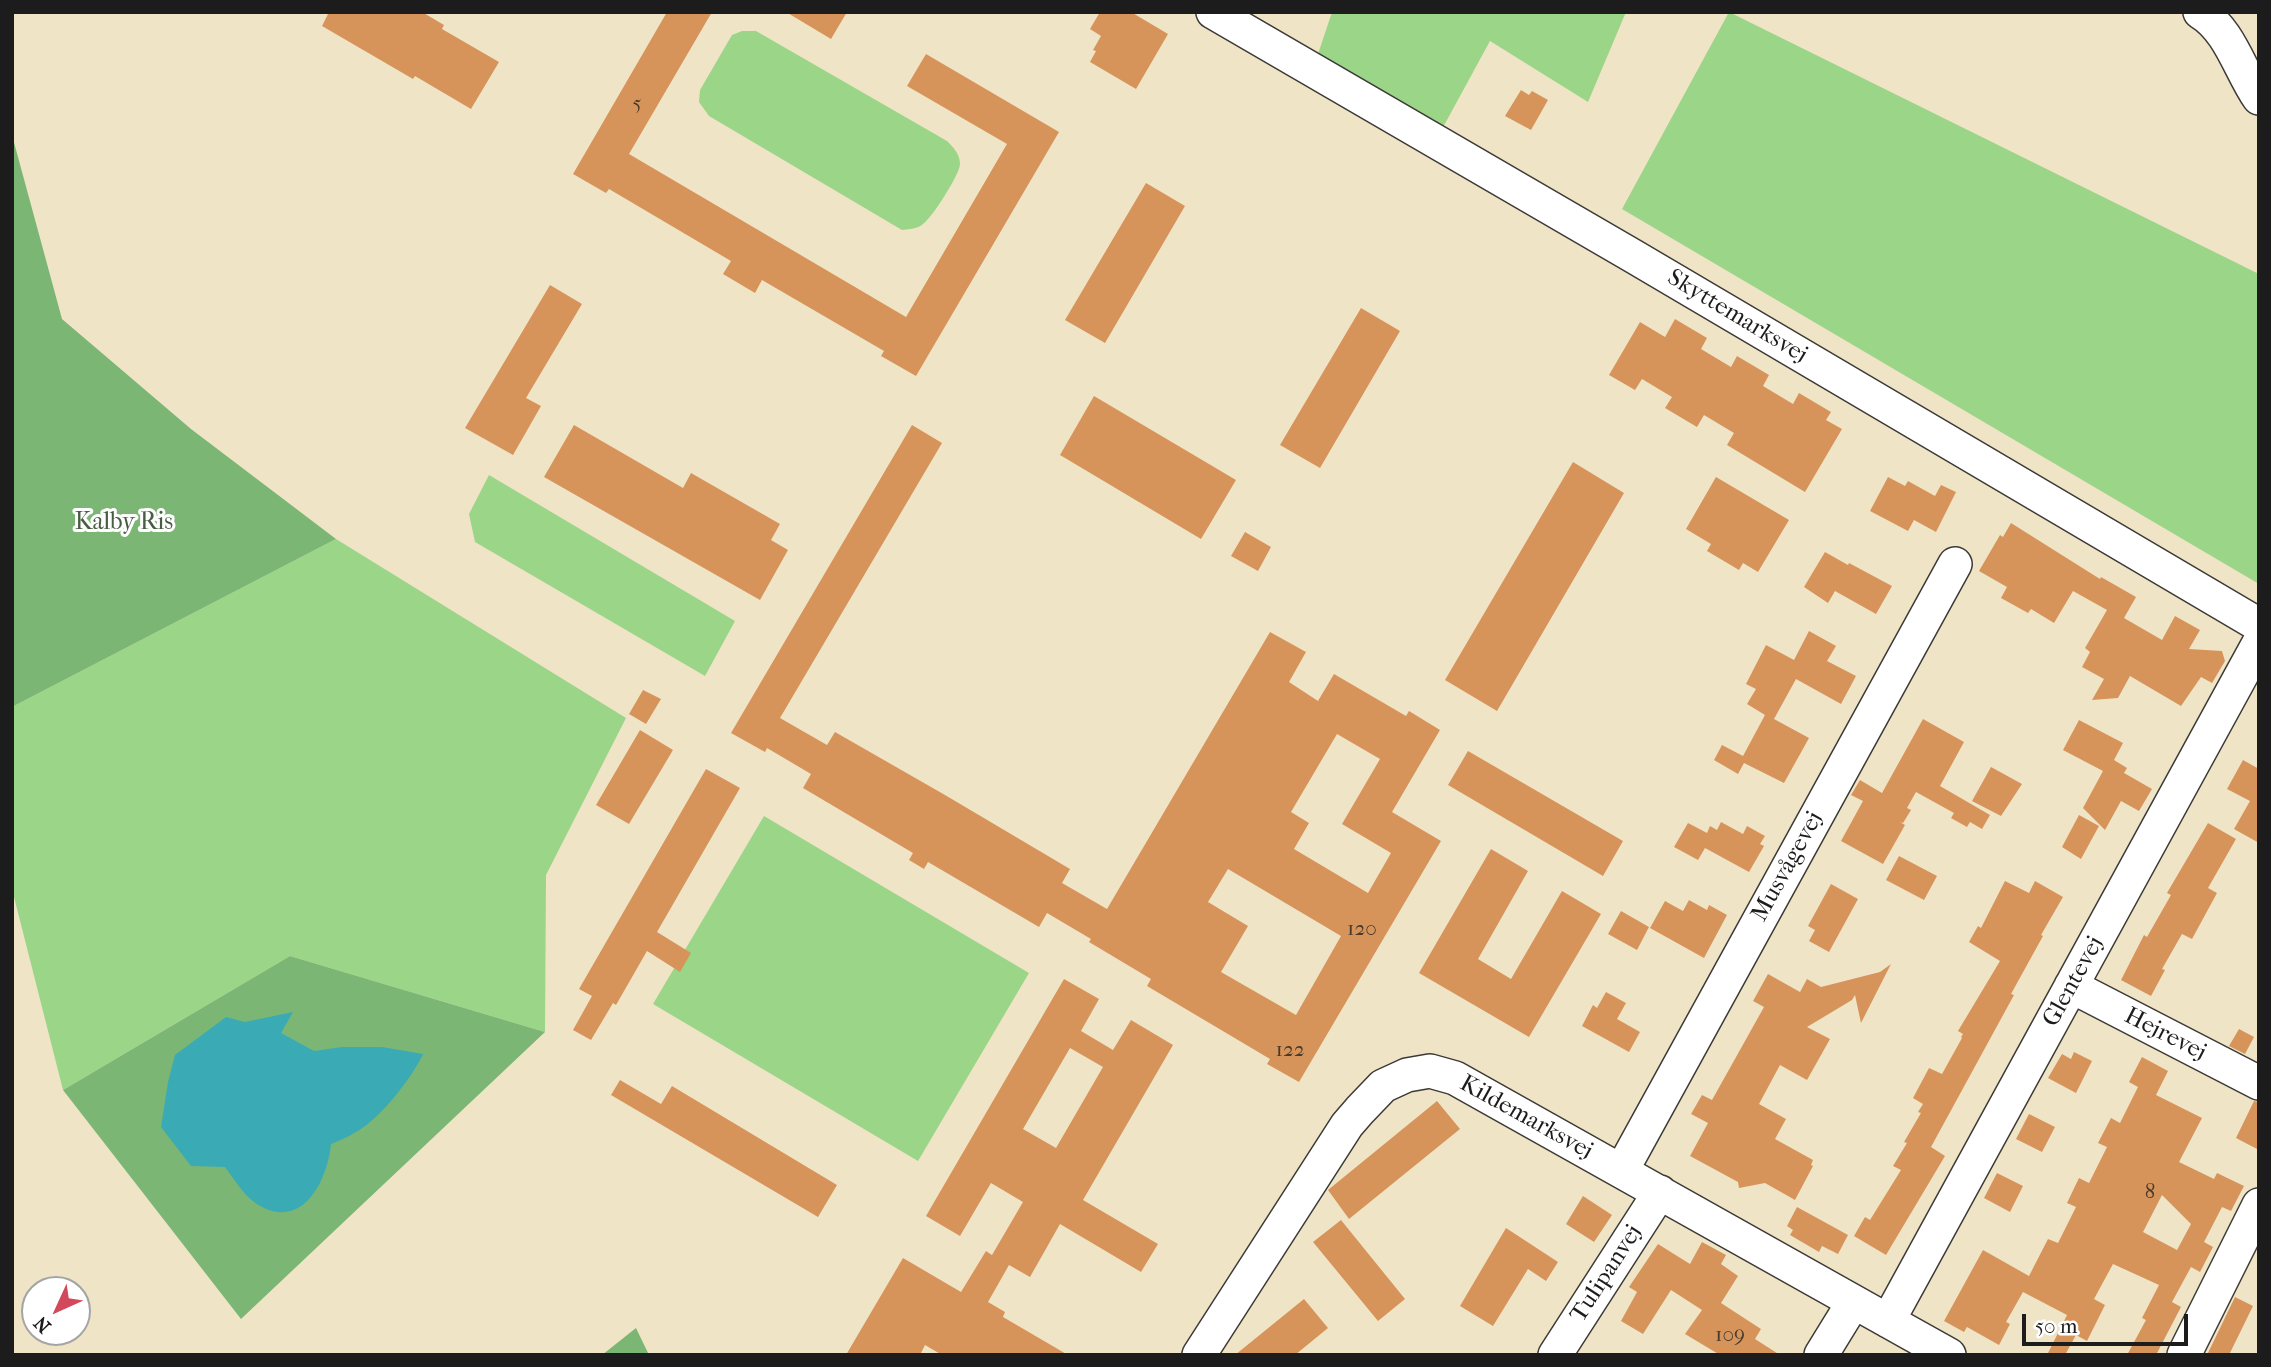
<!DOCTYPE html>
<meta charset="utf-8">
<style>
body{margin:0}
#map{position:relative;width:2271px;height:1367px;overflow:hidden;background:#f0e4c7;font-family:"IM FELL French Canon",serif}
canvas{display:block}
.frame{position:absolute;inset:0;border:14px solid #1c1c1c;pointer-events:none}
.north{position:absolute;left:21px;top:1276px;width:70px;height:70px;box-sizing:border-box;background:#fff;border:2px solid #a4a4a4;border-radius:50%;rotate:225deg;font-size:19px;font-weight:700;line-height:28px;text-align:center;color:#1c1c1c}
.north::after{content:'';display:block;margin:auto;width:24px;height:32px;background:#d1495b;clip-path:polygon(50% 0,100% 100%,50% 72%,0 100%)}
.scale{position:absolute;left:2022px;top:1314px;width:166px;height:32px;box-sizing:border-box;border:4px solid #1c1c1c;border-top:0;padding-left:9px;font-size:21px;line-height:24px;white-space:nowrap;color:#1c1c1c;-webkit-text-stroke:5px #fff;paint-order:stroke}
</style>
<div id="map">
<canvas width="2271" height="1367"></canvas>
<div class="frame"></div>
<div class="north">N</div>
<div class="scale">50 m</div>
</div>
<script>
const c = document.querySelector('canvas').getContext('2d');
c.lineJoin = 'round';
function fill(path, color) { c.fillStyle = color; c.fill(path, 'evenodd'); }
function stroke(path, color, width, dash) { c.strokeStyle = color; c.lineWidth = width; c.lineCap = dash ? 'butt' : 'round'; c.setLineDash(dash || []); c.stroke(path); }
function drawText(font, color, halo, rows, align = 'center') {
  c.font = font + ' "IM FELL French Canon",serif'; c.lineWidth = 6; c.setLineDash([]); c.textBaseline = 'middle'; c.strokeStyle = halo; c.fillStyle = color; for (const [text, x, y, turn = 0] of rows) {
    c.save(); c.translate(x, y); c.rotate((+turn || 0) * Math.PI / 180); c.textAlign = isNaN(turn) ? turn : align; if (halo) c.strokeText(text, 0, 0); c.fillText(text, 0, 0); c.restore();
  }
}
const green = new Path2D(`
 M 1332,12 L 1626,12 L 1588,102 L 1490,41 L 1441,131 L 1316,60 Z
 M 1729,12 L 2259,274 L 2259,584 L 1622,209 Z
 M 742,31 L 756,31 L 947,141 C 953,147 960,154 960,164 C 960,174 932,218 923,224 C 917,229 910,229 902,230 L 709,116 L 699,102 L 700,90 L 732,35 Z
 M 489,475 L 735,621 L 705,676 L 475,542 L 469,514 Z
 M 336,539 L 626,718 L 546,875 L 545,1032 L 290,956 L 63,1090 L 12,889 L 12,707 Z
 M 764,816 L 1029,973 L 918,1161 L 653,1004 Z`);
const forest = new Path2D(`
 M 12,135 L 62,319 L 191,429 L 336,539 L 12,707 Z
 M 290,956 L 545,1032 L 241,1319 L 63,1090 Z
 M 636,1328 L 649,1355 L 602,1355 Z`);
const water = new Path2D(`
 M 293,1012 L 281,1033 L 314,1051 L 342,1047 L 382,1047 L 423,1054 C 412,1078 380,1119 356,1132 C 348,1137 340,1140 331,1144 C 327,1183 301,1232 257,1204 C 244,1196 234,1179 225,1167 L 191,1166 L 161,1127 L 168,1082 L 175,1055 L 226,1017 L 245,1022 Z`);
const building = new Path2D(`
 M 329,12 L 422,12 L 444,25 L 442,29 L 499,62 L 471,109 L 415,76 L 413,79 L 322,26 Z
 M 667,12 L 712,12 L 629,154 L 906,317 L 1007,144 L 907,86 L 926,54 L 1059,132 L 916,376 L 881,356 L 884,351 L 762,280 L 755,293 L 723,274 L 731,261 L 609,189 L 606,193 L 573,174 Z
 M 786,12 L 847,12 L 831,39 Z
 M 1100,12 L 1131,12 L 1168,34 L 1136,89 L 1090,62 L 1096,51 L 1093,50 L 1101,36 L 1090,29 Z
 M 1521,90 L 1529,95 L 1532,91 L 1548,100 L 1531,130 L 1505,116 Z
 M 1146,183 L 1185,206 L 1105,343 L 1065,320 Z
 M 550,285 L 582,304 L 526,398 L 541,406 L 513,455 L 465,428 Z
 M 1361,308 L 1400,331 L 1320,468 L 1280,445 Z
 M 1675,319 L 1707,338 L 1701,349 L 1731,367 L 1737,356 L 1769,375 L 1763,386 L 1793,404 L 1799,393 L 1831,412 L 1826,420 L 1842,429 L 1805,492 L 1727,445 L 1734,433 L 1704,415 L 1697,427 L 1665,408 L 1672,397 L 1642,379 L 1635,390 L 1609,375 L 1640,322 L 1665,337 Z
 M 1094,396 L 1236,480 L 1201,539 L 1060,455 Z
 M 574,425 L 683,488 L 691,473 L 780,524 L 771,540 L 788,550 L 760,600 L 544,477 Z
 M 912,425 L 942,443 L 780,718 L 827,745 L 835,732 L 945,795 L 1070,869 L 1062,883 L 1107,909 L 1270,632 L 1306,652 L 1289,682 L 1318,701 L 1334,674 L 1406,716 L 1409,711 L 1440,730 L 1392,812 L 1441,841 L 1299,1082 L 1267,1064 L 1270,1059 L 1147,986 L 1151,979 L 1089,942 L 1091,939 L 1047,913 L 1039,927 L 928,862 L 924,869 L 909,860 L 913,853 L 803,788 L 811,774 L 767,748 L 765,752 L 731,733 ZM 1337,734 L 1380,759 L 1342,824 L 1391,853 L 1368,893 L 1294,849 L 1309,823 L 1291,812 ZM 1228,869 L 1341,936 L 1296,1015 L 1221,972 L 1248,926 L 1208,902 Z
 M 1573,462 L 1624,493 L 1497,711 L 1445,680 Z
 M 1716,477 L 1789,520 L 1758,572 L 1743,563 L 1739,570 L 1707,551 L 1711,544 L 1686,529 Z
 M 1888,477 L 1905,486 L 1908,481 L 1935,496 L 1941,485 L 1956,492 L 1936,532 L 1914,520 L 1908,531 L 1870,511 Z
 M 2011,523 L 2100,579 L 2101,577 L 2136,597 L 2124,618 L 2162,640 L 2175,616 L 2200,630 L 2189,649 L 2222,651 L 2225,661 L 2212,683 L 2201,677 L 2181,706 L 2130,676 L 2118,698 L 2092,700 L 2104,679 L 2082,667 L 2090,652 L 2085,648 L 2107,610 L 2073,591 L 2054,623 L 2031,609 L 2028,613 L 2001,598 L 2007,587 L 1979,571 L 2000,535 L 2003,537 Z
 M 1245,532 L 1271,547 L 1258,571 L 1231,556 Z
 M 1825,552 L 1848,565 L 1849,563 L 1892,586 L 1876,614 L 1835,591 L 1828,603 L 1804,587 Z
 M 1809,631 L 1836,646 L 1827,661 L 1856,676 L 1841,704 L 1796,679 L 1774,719 L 1809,738 L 1784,783 L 1744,763 L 1738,774 L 1714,760 L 1722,745 L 1743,756 L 1765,715 L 1747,704 L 1756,689 L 1746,684 L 1766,645 L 1794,660 Z
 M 643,690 L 661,699 L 646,724 L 629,714 Z
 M 1923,719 L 1964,742 L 1940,786 L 1990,815 L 1982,829 L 1970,822 L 1967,827 L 1951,818 L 1954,813 L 1916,792 L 1907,808 L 1911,810 L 1903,823 L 1900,822 L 1905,825 L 1883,864 L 1841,841 L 1863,801 L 1851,795 L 1860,780 L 1882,793 Z
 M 2079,720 L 2123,743 L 2114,760 L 2127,768 L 2124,773 L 2152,789 L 2139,811 L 2121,801 L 2105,830 L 2083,808 L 2103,771 L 2063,750 Z
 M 640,730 L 673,750 L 629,824 L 596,805 Z
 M 1468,751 L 1623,841 L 1603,876 L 1448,785 Z
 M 2243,760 L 2259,769 L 2259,843 L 2234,829 L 2250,801 L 2227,789 Z
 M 1991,767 L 2022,784 L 2001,816 L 1972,801 Z
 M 706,769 L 740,788 L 657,932 L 691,953 L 680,972 L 647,951 L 616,1005 L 613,1003 L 591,1040 L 573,1030 L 592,996 L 579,989 Z
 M 2079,815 L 2099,826 L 2081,859 L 2062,847 Z
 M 1721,822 L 1743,834 L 1747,826 L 1765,836 L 1760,844 L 1764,846 L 1749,872 L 1705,848 L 1698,860 L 1674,847 L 1688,823 L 1707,833 L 1710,826 L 1717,830 Z
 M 2208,823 L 2236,839 L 2208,888 L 2217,893 L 2192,939 L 2182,934 L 2162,969 L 2165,970 L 2151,996 L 2121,980 L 2144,935 L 2147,937 L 2171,895 L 2167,893 Z
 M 1491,849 L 1528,871 L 1478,959 L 1511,979 L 1562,891 L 1601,914 L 1529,1037 L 1419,973 Z
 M 1899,856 L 1937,876 L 1924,900 L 1886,880 Z
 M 2005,881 L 2029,893 L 2035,881 L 2063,897 L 2041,935 L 2043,936 L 2011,994 L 2014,995 L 1931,1147 L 1945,1156 L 1886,1255 L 1854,1236 L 1865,1217 L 1870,1220 L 1901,1170 L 1893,1166 L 1907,1143 L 1904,1142 L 1921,1113 L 1918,1112 L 1923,1104 L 1913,1098 L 1929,1068 L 1942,1074 L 1962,1038 L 1961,1037 L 1963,1034 L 1958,1031 L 2000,961 L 1969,942 L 1978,926 L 1981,928 Z
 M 1831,884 L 1858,899 L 1829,952 L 1809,941 L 1815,930 L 1808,926 Z
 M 1689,900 L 1707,910 L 1709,905 L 1727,915 L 1704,958 L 1650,928 L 1665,901 L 1683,911 Z
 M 1621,911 L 1649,927 L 1637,950 L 1608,934 Z
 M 1891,964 L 1861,1023 L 1855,995 L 1852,1000 L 1807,1027 L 1830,1039 L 1807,1080 L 1780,1065 L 1759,1104 L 1786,1119 L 1775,1139 L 1813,1160 L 1811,1165 L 1813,1166 L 1795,1200 L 1765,1183 L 1739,1188 L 1738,1182 L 1690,1156 L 1708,1123 L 1691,1114 L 1702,1095 L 1712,1100 L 1764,1007 L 1753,1001 L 1768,974 L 1800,992 L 1807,979 L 1821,987 L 1880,972 Z
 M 1064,979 L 1099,999 L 1081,1031 L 1113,1050 L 1131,1020 L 1173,1045 L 1083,1200 L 1158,1244 L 1141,1272 L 1060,1224 L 1030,1277 L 1009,1265 L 988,1302 L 1005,1312 L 1003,1317 L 1068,1355 L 942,1355 L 925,1345 L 920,1355 L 846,1355 L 903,1258 L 961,1292 L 986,1251 L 992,1255 L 1023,1202 L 991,1183 L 960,1236 L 926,1216 ZM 1070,1048 L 1103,1067 L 1056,1148 L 1023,1129 Z
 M 1606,992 L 1626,1003 L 1617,1019 L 1640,1032 L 1629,1052 L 1582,1026 L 1593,1005 L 1597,1008 Z
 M 2239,1029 L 2254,1037 L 2245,1054 L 2229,1046 Z
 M 2074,1052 L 2092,1061 L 2076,1093 L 2048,1078 L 2062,1054 L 2071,1059 Z
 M 2142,1057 L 2168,1071 L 2156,1095 L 2202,1118 L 2179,1162 L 2214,1179 L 2217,1173 L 2244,1186 L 2231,1211 L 2222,1207 L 2204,1242 L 2213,1247 L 2200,1272 L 2191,1267 L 2172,1302 L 2181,1307 L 2156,1355 L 2127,1355 L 2146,1320 L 2142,1318 L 2159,1285 L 2113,1264 L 2094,1299 L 2105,1305 L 2087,1341 L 2076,1335 L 2065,1355 L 2047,1355 L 2067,1315 L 2023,1292 L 2006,1322 L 2010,1324 L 1999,1345 L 1967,1327 L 1964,1332 L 1944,1321 L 1983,1250 L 2029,1276 L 2048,1239 L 2058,1243 L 2076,1207 L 2067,1203 L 2079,1178 L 2089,1183 L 2107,1147 L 2098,1143 L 2111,1118 L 2120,1123 L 2138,1087 L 2129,1082 ZM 2162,1195 L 2191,1224 L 2177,1250 L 2143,1232 Z
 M 620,1080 L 661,1104 L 672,1086 L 837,1185 L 818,1217 L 611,1095 Z
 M 1437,1101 L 1460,1129 L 1349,1219 L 1328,1190 Z
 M 2254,1101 L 2259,1102 L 2259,1150 L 2236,1138 Z
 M 2029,1114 L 2055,1127 L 2042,1152 L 2016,1139 Z
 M 1997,1173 L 2023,1186 L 2010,1212 L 1984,1198 Z
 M 1583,1196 L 1612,1215 L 1594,1242 L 1566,1224 Z
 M 1797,1207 L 1848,1235 L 1838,1254 L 1822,1246 L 1819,1252 L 1790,1235 L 1793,1230 L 1787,1226 Z
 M 1341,1220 L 1405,1299 L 1378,1321 L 1313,1242 Z
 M 1506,1228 L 1558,1262 L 1546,1281 L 1528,1269 L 1493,1326 L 1460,1306 Z
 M 1702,1242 L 1726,1255 L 1721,1264 L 1738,1276 L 1721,1303 L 1761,1329 L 1755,1339 L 1780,1355 L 1720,1355 L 1685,1334 L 1702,1310 L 1671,1290 L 1643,1334 L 1621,1321 L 1637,1292 L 1629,1287 L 1658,1244 L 1690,1264 Z
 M 2235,1297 L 2253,1306 L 2229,1355 L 2207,1355 Z
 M 1304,1299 L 1328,1328 L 1295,1355 L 1235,1355 Z`);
const minor = new Path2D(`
 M 1213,12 L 1633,256 L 2259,625
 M 2200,12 C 2230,30 2240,71 2259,98
 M 2071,986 L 2259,1083
 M 1622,1170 L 1955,564
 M 1888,1321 L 2259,643
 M 1199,1355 L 1347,1125 L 1360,1110 L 1383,1086 L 1407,1075 L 1430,1071 L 1455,1078 C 1620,1169 1784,1263 1949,1355
 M 1555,1355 L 1660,1192
 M 1821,1355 L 1853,1303
 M 2184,1355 L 2259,1205`);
const numberNames = [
 ["5",637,105],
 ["120",1362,930],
 ["122",1290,1051],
 ["8",2150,1193],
 ["109",1730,1336]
];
const streetNames = [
 ["Skyttemarksvej",1737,317,31],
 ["Musvågevej",1788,867,-61],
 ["Glentevej",2074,982,-61],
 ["Hejrevej",2165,1035,27],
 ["Kildemarksvej",1526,1118,29],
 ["Tulipanvej",1607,1274,-57]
];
const parkNames = [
 ["Kalby Ris",124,523]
];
fill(green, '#9bd588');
fill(forest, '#7cb674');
fill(water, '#3aabb5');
fill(building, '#d6945b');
stroke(minor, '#3c3a36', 36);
stroke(minor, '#fff', 33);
drawText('21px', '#4a3a2c', null, numberNames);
drawText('24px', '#1c1c1c', '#fff', streetNames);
drawText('24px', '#485d42', '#fff', parkNames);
</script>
